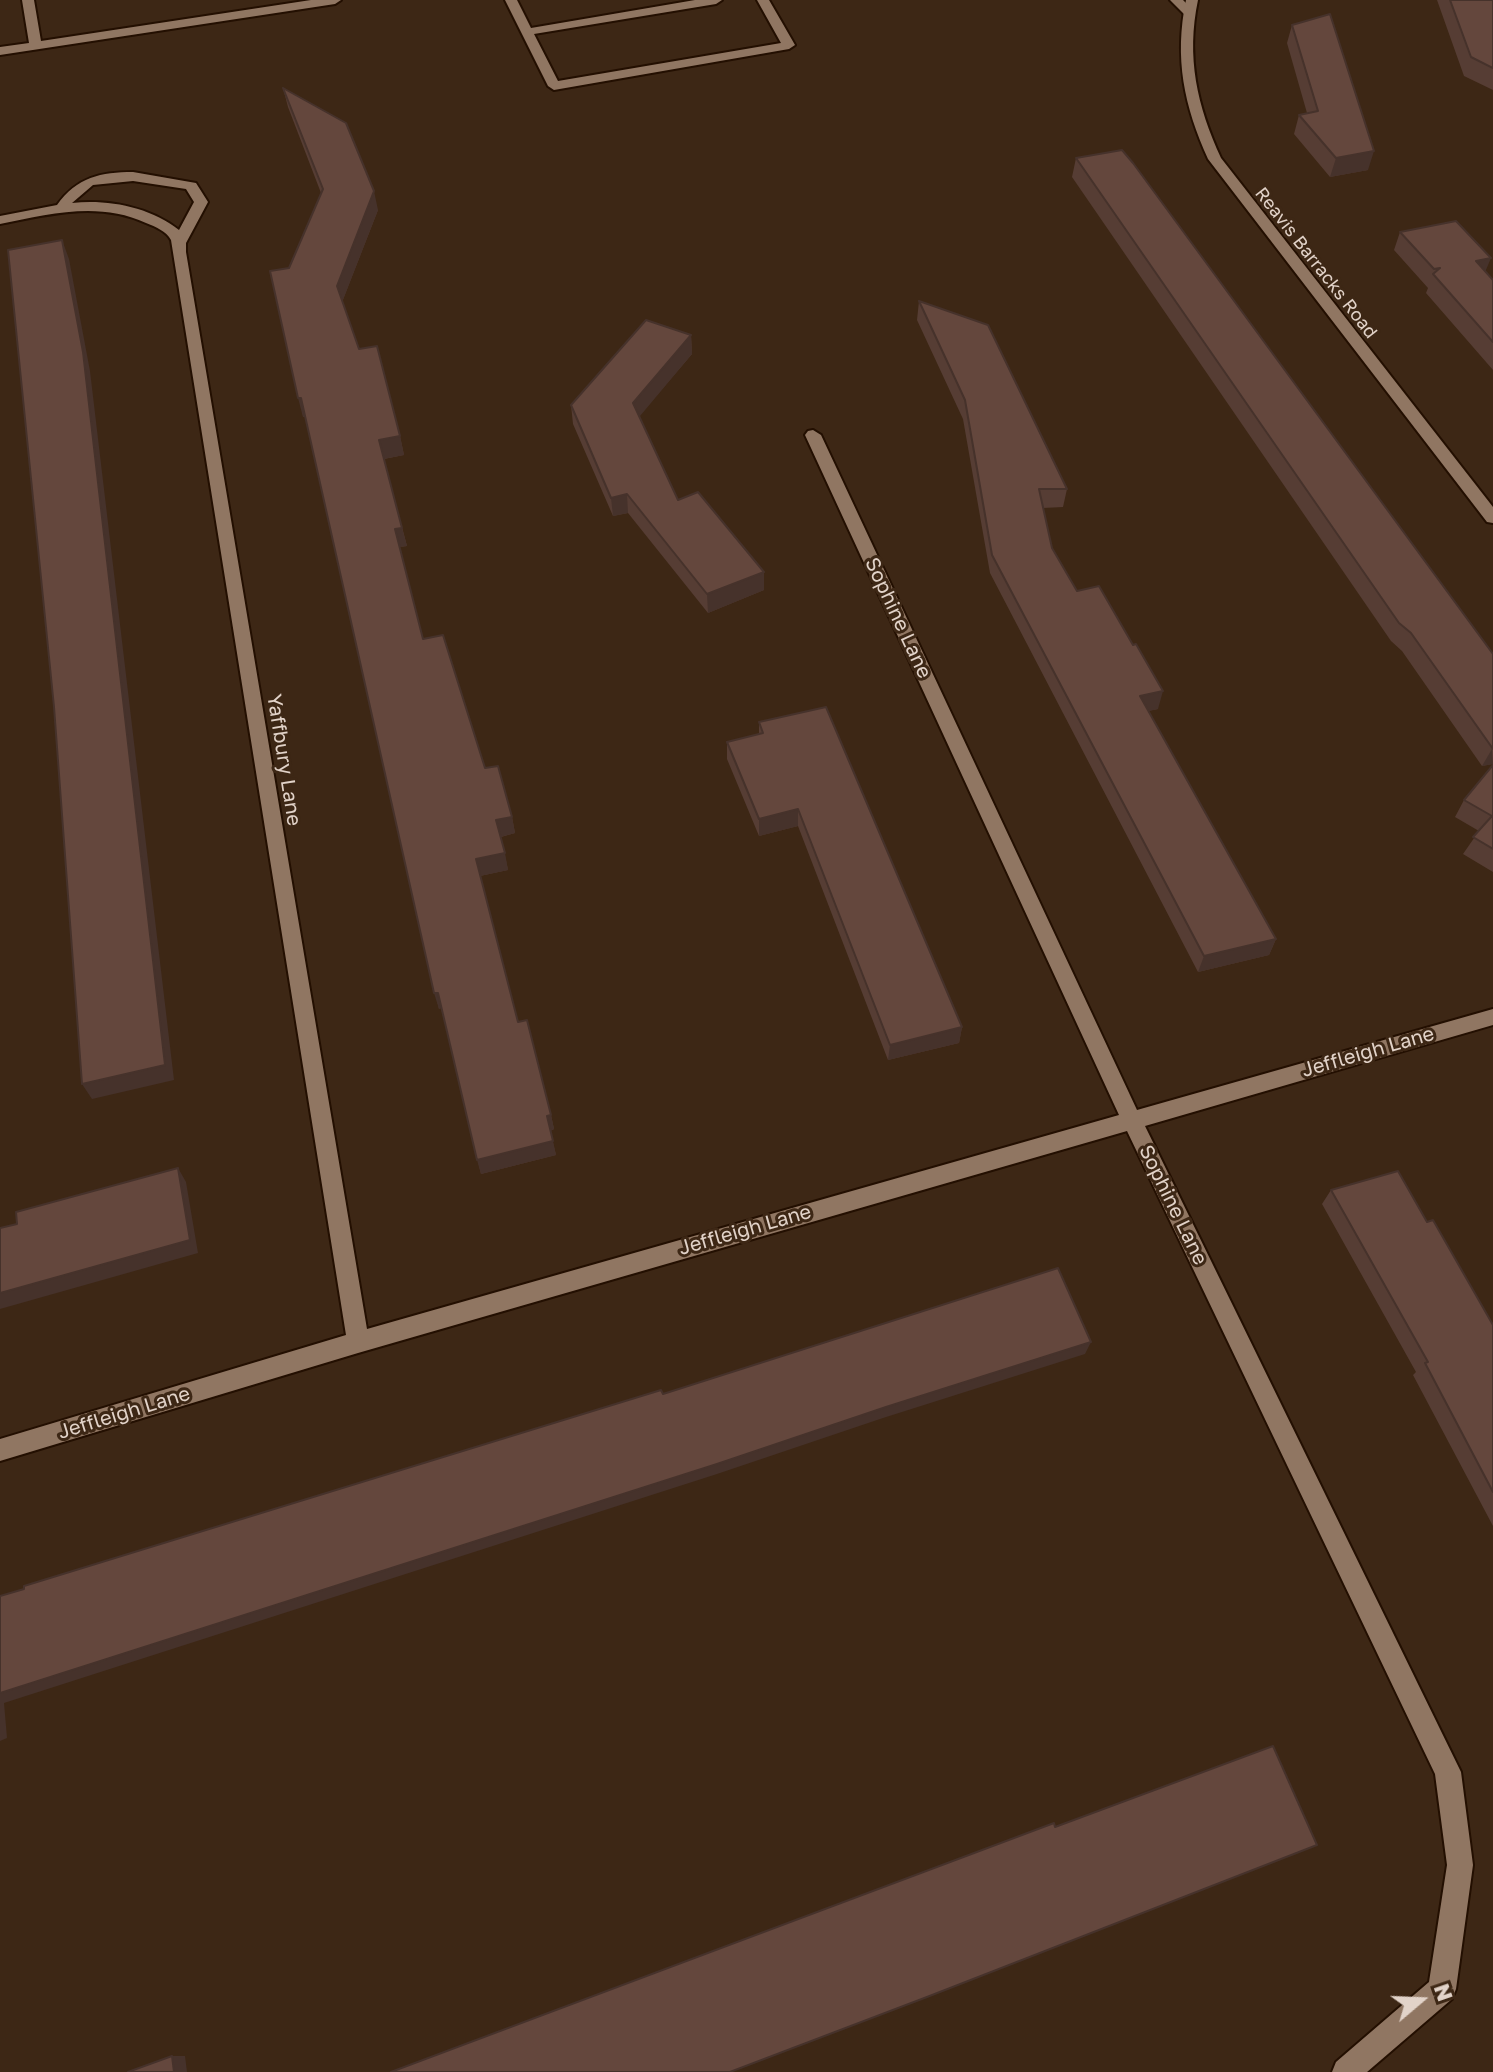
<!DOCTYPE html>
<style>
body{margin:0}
#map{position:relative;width:1493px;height:2072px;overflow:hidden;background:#3d2715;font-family:"Golos Text",sans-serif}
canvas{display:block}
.north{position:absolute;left:1381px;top:1960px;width:80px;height:80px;-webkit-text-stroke:6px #3d2715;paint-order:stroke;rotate:71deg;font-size:22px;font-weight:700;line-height:32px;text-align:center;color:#e2d3c9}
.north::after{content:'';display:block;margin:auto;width:28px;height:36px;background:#e2d3c9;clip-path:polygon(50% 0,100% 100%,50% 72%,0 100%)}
</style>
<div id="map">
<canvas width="1493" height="2072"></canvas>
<div class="north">N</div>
</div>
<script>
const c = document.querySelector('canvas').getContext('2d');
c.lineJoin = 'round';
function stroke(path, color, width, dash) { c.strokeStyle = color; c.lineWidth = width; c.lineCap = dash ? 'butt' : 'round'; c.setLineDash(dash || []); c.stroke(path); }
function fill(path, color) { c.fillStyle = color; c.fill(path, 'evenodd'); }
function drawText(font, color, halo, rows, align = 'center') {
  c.font = font + ' "Golos Text",sans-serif'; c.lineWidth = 6; c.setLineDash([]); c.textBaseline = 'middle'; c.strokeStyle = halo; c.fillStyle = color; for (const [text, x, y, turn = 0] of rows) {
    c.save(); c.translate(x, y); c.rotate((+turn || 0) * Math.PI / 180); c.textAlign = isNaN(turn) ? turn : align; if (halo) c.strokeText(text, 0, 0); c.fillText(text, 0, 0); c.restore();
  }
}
const service = new Path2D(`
 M 505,0 L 517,0 L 531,28 L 695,0 L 722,0 L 716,4 L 534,34 L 558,81 L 781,43 L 757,0 L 769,0 L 795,45 L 789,49 L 554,90 L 548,86 Z`);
const minor = new Path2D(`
 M 22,0 L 34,0 L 41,41 L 311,0 L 341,0 L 335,4 L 0,55 L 0,47 L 29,43 Z
 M 1170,0 L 1183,0 L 1195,12 L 1185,15 Z
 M 133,172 L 196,183 L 208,202 L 186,243 L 186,252 L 367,1329 L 1119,1115 L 805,435 L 808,431 L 813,430 L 821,435 L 1137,1110 L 1493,1009 L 1493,1025 L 1145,1126 L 1461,1772 L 1473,1865 L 1456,1989 L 1452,1999 L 1367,2072 L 1332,2072 L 1336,2062 L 1429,1982 L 1447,1865 L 1435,1774 L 1127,1131 L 358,1353 L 0,1461 L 0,1439 L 346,1335 L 171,240 C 166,231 156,227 146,223 C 99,201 49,214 0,224 L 0,216 L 57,205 C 77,177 101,172 133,172 ZM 133,181 L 186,189 L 194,202 L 179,230 C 150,207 108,199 72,203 L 93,185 Z`);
const secondary = new Path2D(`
 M 1186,0 L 1198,0 C 1186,57 1197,106 1221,158 L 1493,507 L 1493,523 L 1487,522 L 1208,159 C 1184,106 1174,58 1186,0 Z`);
const wall = new Path2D(`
 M 1437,0 L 1493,0 L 1493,90 L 1464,76 Z
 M 1292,25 L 1368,170 L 1330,177 L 1294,134 L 1299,115 L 1307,113 L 1287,43 Z
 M 283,88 L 378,210 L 342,302 L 359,349 L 400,436 L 404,455 L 384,459 L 407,546 L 400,547 L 423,639 L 485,768 L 512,817 L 515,833 L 501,837 L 508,870 L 480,876 L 518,1022 L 551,1115 L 554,1129 L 550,1131 L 556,1155 L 481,1174 L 441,1008 L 439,1009 L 305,417 L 303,417 L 289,268 L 321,193 L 288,107 Z
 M 1076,158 L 1493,654 L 1493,764 L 1482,766 L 1402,651 L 1391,641 L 1072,177 Z
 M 1400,232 L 1485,272 L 1493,280 L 1493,370 L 1426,293 L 1428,288 L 1394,250 Z
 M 919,301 L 1067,489 L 1063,507 L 1043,508 L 1052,548 L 1077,591 L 1158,709 L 1148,711 L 1276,939 L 1269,955 L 1198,972 L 990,573 L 963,419 L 917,320 Z
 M 691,335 L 692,354 L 639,416 L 678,500 L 764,572 L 764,590 L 708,613 L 628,513 L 613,516 L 573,424 L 571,405 Z
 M 759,722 L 962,1027 L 959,1043 L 888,1060 L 798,826 L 759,836 L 727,759 L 727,742 L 759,734 Z
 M 1493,765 L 1493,872 L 1463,854 L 1479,831 L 1455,817 L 1464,800 Z
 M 1331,1190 L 1427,1222 L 1493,1325 L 1493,1526 L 1413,1375 L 1416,1372 L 1322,1204 Z`);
const shadedWall = new Path2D(`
 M 1374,151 L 1368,170 L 1330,177 L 1336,158 Z
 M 374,191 L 378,210 L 341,305 L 337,286 Z
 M 62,240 L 69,259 L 90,371 L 174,1080 L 92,1099 L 82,1084 Z
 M 1491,258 L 1483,277 L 1476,261 Z
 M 691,335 L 692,354 L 635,422 L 633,403 Z
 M 298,398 L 301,398 L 306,417 L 303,417 Z
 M 400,436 L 404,455 L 383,459 L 379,440 Z
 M 627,494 L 628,513 L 613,516 L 611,498 Z
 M 402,528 L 407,546 L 400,547 L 395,529 Z
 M 764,572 L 764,590 L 708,613 L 707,594 Z
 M 1163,691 L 1158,709 L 1134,714 L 1140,696 Z
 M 1492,749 L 1493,764 L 1482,766 Z
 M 798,809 L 798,826 L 759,836 L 759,819 Z
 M 512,817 L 515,833 L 500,837 L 496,820 Z
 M 505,853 L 508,870 L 480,876 L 476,859 Z
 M 1276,939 L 1269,955 L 1198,972 L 1204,956 Z
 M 434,993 L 438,993 L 442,1008 L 439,1009 Z
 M 962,1027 L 959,1043 L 888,1060 L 890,1045 Z
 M 551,1115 L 554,1129 L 550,1131 L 547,1116 Z
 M 553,1141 L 556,1155 L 481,1174 L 477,1160 Z
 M 178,1168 L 186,1182 L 198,1253 L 0,1309 L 0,1293 Z
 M 1091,1342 L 1085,1354 L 883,1418 L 717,1474 L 4,1703 L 7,1738 L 0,1741 L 0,1693 L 886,1407 Z
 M 172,2056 L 185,2056 L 187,2072 L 174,2072 Z`);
const building = new Path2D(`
 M 1450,0 L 1493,0 L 1493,68 L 1471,57 Z
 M 1330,14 L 1374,151 L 1336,158 L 1299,115 L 1318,111 L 1292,25 Z
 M 283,88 L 346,123 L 374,191 L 337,286 L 359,349 L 377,346 L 400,436 L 379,440 L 402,528 L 395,529 L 423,639 L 443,635 L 485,768 L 498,766 L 512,817 L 496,820 L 505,853 L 476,859 L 518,1022 L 527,1020 L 551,1115 L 547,1116 L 553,1141 L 477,1160 L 438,993 L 434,993 L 301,398 L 298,398 L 270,271 L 289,268 L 323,189 Z
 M 1122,150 L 1133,163 L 1493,654 L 1493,749 L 1411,633 L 1399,623 L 1076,158 Z
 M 1456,221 L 1491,258 L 1476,261 L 1493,280 L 1493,342 L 1433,274 L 1440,268 L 1434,269 L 1400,232 Z
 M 62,240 L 83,352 L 165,1065 L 82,1084 L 54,707 L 8,250 Z
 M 919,301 L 988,325 L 1067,489 L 1039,489 L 1052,548 L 1077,591 L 1099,586 L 1133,645 L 1136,644 L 1163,691 L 1140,696 L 1276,939 L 1204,956 L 992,555 L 965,400 Z
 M 646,320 L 691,335 L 633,403 L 678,500 L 698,492 L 764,572 L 707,594 L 627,494 L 611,498 L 571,405 Z
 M 826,707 L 962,1027 L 890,1045 L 798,809 L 759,819 L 727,742 L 763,733 L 759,722 Z
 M 1493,765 L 1493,849 L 1473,837 L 1492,816 L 1464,800 Z
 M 178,1168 L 190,1240 L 0,1293 L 0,1228 L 17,1224 L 16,1212 Z
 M 1398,1171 L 1427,1222 L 1433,1220 L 1493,1325 L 1493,1492 L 1425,1363 L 1428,1362 L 1331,1190 Z
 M 1058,1268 L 1091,1342 L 886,1407 L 717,1464 L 0,1693 L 0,1596 L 24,1589 L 24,1586 L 661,1390 L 663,1394 Z
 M 1273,1746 L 1317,1845 L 927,1997 L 730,2072 L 391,2072 L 1054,1823 L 1055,1827 Z
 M 172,2056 L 174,2072 L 128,2072 Z`);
const farStreetnames = [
 ["Reavis Barracks Road",1316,263,52]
];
const streetNames = [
 ["Sophine Lane",898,618,65],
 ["Yaffbury Lane",284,760,81],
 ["Jeffleigh Lane",1368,1052,-16],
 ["Sophine Lane",1173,1205,64],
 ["Jeffleigh Lane",745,1230,-16],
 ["Jeffleigh Lane",124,1413,-17]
];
stroke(service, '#230f01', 4);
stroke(minor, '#230f01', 4);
stroke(secondary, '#230f01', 4);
fill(service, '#907662');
fill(minor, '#907662');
fill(secondary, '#907662');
fill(wall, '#563d34');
fill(shadedWall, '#46322b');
fill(building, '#64473d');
stroke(building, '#46322b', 2);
drawText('18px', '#e2d3c9', '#3d2715', farStreetnames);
drawText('20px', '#e2d3c9', '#3d2715', streetNames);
</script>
